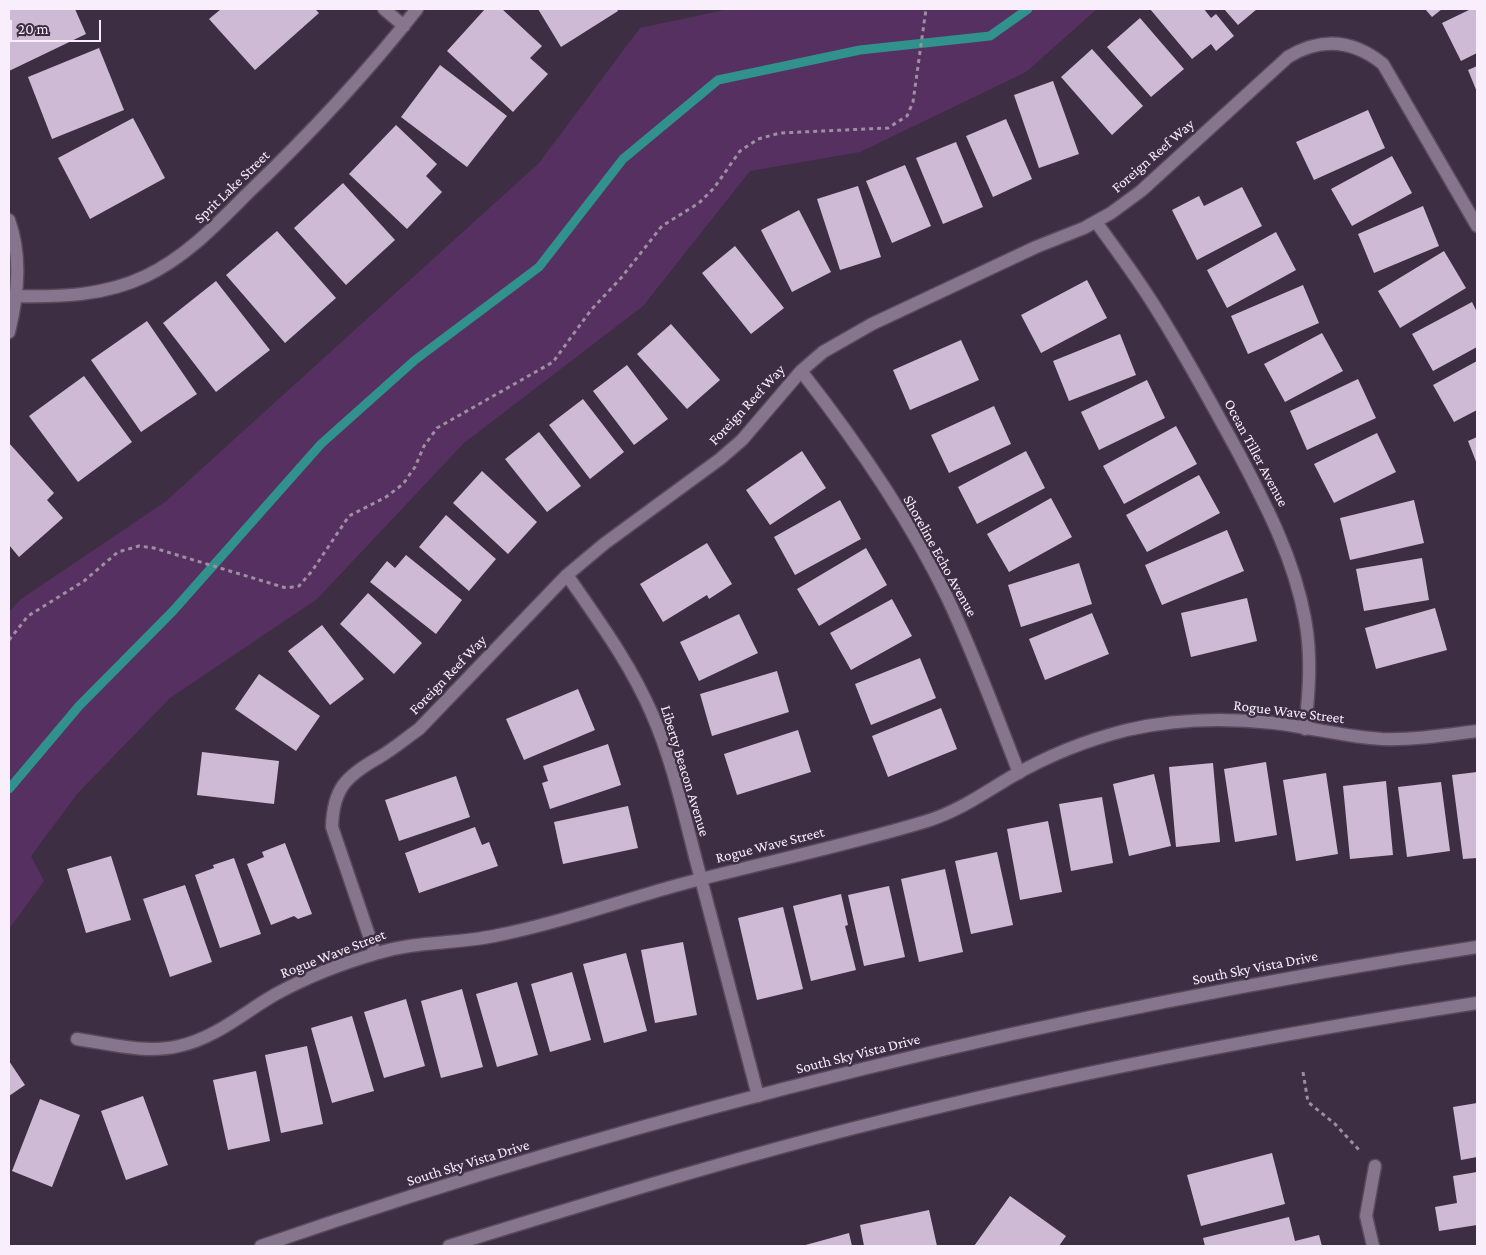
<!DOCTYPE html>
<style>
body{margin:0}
#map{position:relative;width:1486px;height:1255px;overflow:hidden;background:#3e2e43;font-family:"Crimson Pro",serif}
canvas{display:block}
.frame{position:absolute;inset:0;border:10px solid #f9eefc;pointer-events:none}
.scale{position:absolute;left:10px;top:20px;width:91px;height:22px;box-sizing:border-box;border:2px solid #f9eefc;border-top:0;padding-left:6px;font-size:15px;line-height:18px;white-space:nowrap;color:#f9eefc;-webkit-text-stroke:4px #3e2e43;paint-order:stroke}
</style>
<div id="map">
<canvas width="1486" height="1255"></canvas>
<div class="frame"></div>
<div class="scale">20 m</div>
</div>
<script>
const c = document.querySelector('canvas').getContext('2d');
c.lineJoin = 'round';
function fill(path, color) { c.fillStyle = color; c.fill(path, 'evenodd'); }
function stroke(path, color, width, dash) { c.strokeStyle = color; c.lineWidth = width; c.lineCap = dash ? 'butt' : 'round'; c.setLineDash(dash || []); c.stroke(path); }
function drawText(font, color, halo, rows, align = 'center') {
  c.font = font + ' "Crimson Pro",serif'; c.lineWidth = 5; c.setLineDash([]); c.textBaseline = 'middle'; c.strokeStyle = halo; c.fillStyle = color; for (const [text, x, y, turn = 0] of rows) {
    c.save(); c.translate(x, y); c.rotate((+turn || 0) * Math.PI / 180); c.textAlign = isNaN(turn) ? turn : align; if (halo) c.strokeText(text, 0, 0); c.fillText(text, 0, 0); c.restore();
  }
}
const green = new Path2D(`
 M 729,9 L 1097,9 L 1026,72 L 860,152 L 750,171 L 643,306 L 464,443 L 317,599 L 170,698 L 77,794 L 31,856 L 44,881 L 9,929 L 9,612 L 21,599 L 165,502 L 539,163 L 640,28 Z`);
const stream = new Path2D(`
 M 9,789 L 79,706 L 173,611 L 321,444 L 415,360 L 539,267 L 623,159 L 718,80 L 860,50 L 990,36 L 1028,9`);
const building = new Path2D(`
 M 9,9 L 75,9 L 86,34 L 9,71 Z
 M 221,9 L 315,9 L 319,13 L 255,70 L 209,19 Z
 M 485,9 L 502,9 L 542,46 L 530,58 L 548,74 L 513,112 L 447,51 Z
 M 538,9 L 617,9 L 618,11 L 561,47 Z
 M 1150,9 L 1204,9 L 1211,18 L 1216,14 L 1234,36 L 1216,51 L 1211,44 L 1192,59 Z
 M 1224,9 L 1257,9 L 1238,25 Z
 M 1425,9 L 1442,9 L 1432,17 Z
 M 1471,9 L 1477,9 L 1477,53 L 1461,61 L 1442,23 Z
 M 1140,18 L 1184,69 L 1151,97 L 1107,47 Z
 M 99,48 L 124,110 L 52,139 L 28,77 Z
 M 1092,49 L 1143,106 L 1112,135 L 1061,77 Z
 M 440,65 L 507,116 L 467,167 L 401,117 Z
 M 1477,66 L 1477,92 L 1468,70 Z
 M 1053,81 L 1079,154 L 1039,168 L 1014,95 Z
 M 1368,110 L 1385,148 L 1314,180 L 1296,142 Z
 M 133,118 L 165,178 L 90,219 L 58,158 Z
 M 1006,119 L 1032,179 L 993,197 L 966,136 Z
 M 396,125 L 437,164 L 426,176 L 442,192 L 407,229 L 349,174 Z
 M 956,142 L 983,207 L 943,224 L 916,158 Z
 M 1392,156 L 1412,193 L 1352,226 L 1331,189 Z
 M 905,165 L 931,226 L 892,243 L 866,181 Z
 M 343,183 L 395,240 L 346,285 L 294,228 Z
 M 858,186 L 881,257 L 840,270 L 817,199 Z
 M 1242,187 L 1262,226 L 1197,260 L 1172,210 L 1199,196 L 1204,206 Z
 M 1423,206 L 1439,246 L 1374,273 L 1358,234 Z
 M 799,210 L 831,272 L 792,292 L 761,230 Z
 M 277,231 L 336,298 L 285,343 L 226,275 Z
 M 1276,232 L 1296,270 L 1227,308 L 1207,270 Z
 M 735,246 L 784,308 L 751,334 L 702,273 Z
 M 1444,251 L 1466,288 L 1400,328 L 1378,291 Z
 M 1087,280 L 1107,318 L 1041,353 L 1021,315 Z
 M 216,281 L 270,350 L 216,392 L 163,323 Z
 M 1303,285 L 1319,323 L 1248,354 L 1231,316 Z
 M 1472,302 L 1477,312 L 1477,347 L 1433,371 L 1412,334 Z
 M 147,321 L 197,394 L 141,432 L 91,360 Z
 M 671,324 L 720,380 L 687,409 L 637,354 Z
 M 1322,333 L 1343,371 L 1285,402 L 1264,364 Z
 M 1120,334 L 1136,375 L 1069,401 L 1053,361 Z
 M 961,340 L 979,380 L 910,410 L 893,370 Z
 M 1477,361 L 1477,410 L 1454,422 L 1433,385 Z
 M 627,365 L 668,419 L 634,445 L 593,391 Z
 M 84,376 L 132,442 L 78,482 L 29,416 Z
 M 1358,379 L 1376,418 L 1307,450 L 1290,411 Z
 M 1147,380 L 1165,418 L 1099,450 L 1081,412 Z
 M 583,399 L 624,452 L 590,479 L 549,425 Z
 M 994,406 L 1011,444 L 949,473 L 931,435 Z
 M 1176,426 L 1197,464 L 1124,504 L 1103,466 Z
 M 539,432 L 581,486 L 547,512 L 505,459 Z
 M 1377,433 L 1396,472 L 1334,503 L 1314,464 Z
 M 1477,437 L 1477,464 L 1468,441 Z
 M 9,443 L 54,493 L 47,500 L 63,518 L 19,557 L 9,545 Z
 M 802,451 L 826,488 L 770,525 L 746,490 Z
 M 1026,451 L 1045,488 L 977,524 L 958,487 Z
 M 482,471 L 537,522 L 508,554 L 453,503 Z
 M 1199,475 L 1220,513 L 1147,552 L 1126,515 Z
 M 1051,498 L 1072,537 L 1009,572 L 987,534 Z
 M 840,500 L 861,539 L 795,575 L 774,537 Z
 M 1414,500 L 1424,543 L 1350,560 L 1340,518 Z
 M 446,515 L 496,559 L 469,591 L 419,547 Z
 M 1227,530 L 1244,571 L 1162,605 L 1145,565 Z
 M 707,543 L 732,584 L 709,599 L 707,595 L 663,622 L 640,584 Z
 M 866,548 L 887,585 L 819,626 L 797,589 Z
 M 406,555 L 462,600 L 436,634 L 370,582 L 387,561 L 395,568 Z
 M 1422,558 L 1429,600 L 1364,611 L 1356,569 Z
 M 1079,563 L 1092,604 L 1021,627 L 1008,585 Z
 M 368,593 L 422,643 L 394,674 L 340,624 Z
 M 1247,598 L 1257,641 L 1191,657 L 1181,613 Z
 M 892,599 L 912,636 L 851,670 L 830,633 Z
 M 1435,608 L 1447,650 L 1376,669 L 1365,628 Z
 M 1092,613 L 1109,654 L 1045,680 L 1029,639 Z
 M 739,614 L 758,653 L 699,681 L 680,642 Z
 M 322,625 L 364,679 L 330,705 L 288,651 Z
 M 920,658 L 936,698 L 871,725 L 855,684 Z
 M 777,671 L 789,712 L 712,736 L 700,694 Z
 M 259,674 L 320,716 L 296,751 L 235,709 Z
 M 578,689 L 595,730 L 524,760 L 506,719 Z
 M 941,708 L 957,749 L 888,777 L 872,736 Z
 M 798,730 L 811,772 L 737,795 L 724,754 Z
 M 608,744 L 621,785 L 550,809 L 542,783 L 548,781 L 543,766 Z
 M 202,752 L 279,761 L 274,804 L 197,795 Z
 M 1266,762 L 1277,835 L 1235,842 L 1224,769 Z
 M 1213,763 L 1220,842 L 1176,847 L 1169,767 Z
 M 1477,772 L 1477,858 L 1463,859 L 1452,775 Z
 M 1326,773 L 1338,854 L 1296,861 L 1283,780 Z
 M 1154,774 L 1171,846 L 1129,856 L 1113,784 Z
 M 456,776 L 470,817 L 399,841 L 385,800 Z
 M 1386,781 L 1393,855 L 1350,859 L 1343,786 Z
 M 1441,782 L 1450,851 L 1407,857 L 1398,787 Z
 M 1102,797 L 1113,863 L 1071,871 L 1059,804 Z
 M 628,806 L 638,848 L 563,864 L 554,822 Z
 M 1048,821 L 1062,892 L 1020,900 L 1007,829 Z
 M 475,827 L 482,845 L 489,842 L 498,866 L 419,893 L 405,853 Z
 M 285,843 L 312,914 L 298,919 L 294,916 L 271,925 L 247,864 L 264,857 L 262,852 Z
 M 997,852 L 1013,925 L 971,934 L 955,861 Z
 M 111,856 L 131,920 L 86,933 L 67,869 Z
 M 234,858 L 261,934 L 220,948 L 195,875 L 214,868 L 213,865 Z
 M 945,869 L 963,952 L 919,962 L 901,879 Z
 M 185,885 L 212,962 L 170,977 L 143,899 Z
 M 889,886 L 905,957 L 864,966 L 848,895 Z
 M 841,894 L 848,925 L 845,926 L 856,970 L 811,981 L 793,906 Z
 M 783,907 L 803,989 L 757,1000 L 738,918 Z
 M 683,942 L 697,1015 L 655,1023 L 641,950 Z
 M 626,953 L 647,1031 L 604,1043 L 583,964 Z
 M 572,972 L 591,1040 L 550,1052 L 531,984 Z
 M 517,982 L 538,1055 L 497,1067 L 476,994 Z
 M 462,989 L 483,1067 L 441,1078 L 421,1001 Z
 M 406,999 L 425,1066 L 384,1078 L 364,1012 Z
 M 352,1016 L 374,1091 L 332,1103 L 311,1028 Z
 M 307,1046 L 323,1124 L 281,1133 L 265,1055 Z
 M 9,1061 L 25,1085 L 9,1096 Z
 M 256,1071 L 270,1141 L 228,1150 L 213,1080 Z
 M 143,1096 L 168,1165 L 126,1180 L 101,1111 Z
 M 40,1099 L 80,1115 L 52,1187 L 12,1171 Z
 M 1477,1103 L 1477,1157 L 1461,1160 L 1453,1107 Z
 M 1272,1153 L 1285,1204 L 1201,1226 L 1187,1175 Z
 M 1477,1172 L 1477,1225 L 1439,1231 L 1435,1207 L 1457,1203 L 1453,1176 Z
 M 1010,1196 L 1066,1236 L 1059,1246 L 974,1246 Z
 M 929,1210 L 937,1246 L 864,1246 L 860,1225 Z
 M 1289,1217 L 1295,1241 L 1319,1235 L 1322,1246 L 1205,1246 L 1203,1238 Z
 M 849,1233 L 852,1246 L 802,1246 Z`);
const path = new Path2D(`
 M 9,640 L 28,616 L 84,581 L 118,552 L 139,546 L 154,548 L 286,588 L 299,586 L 312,571 L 349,516 L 386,497 L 403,484 L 415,467 L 424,446 L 437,428 L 553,362 L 591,310 L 621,278 L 662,226 L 699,203 L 714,188 L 740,151 L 758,139 L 780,133 L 888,128 L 907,116 L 913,102 L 926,9
 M 1303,1072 L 1308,1102 L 1335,1124 L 1360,1151`);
const lane = new Path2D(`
 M 701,879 L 758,1096`);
const street = new Path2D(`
 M 384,9 L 404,26
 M 9,220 C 22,256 18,296 9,332
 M 1096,222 C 1115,248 1135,275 1152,302 C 1184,352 1211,403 1239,454 C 1267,507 1294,559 1305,619 C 1312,656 1309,692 1305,729
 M 16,296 C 61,297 104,296 146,276 C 186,257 217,224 248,193 C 309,135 365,75 417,9
 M 801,371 C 855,440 909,518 947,597 C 974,654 996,714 1019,773
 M 567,575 C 598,620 630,663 652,714 C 675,766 686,825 701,879
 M 375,953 L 332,827 C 333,789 346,776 378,758 C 392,750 405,739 419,729 L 567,575 L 604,544 L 720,459 L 742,440 L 801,371 L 823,352 L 872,324 L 1036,247 L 1084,228 L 1111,213 L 1141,191 L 1288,57 C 1321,37 1353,40 1383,64 L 1477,226
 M 77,1039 C 111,1044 146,1054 179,1046 C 216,1038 244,1012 276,994 C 307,977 343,963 378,953 C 416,941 455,944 494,936 C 556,924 617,902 678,885 C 761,863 845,846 927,821 C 959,811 984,793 1011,777 C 1047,756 1087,740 1127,730 C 1175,719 1225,718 1273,723 C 1310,727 1345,737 1382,739 C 1414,740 1446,735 1477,731
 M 1373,1246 L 1366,1216 L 1375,1166`);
const secondary = new Path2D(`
 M 261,1246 C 656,1110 1064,1010 1477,947
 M 449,1246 C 591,1202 733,1158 878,1122 C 1075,1072 1276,1034 1477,1003`);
const streetNames = [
 ["Foreign Reef Way",1153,156,-41],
 ["Sprit Lake Street",232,187,-44],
 ["Foreign Reef Way",747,405,-47],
 ["Ocean Tiller Avenue",1256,453,62],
 ["Shoreline Echo Avenue",940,556,61],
 ["Foreign Reef Way",448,675,-46],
 ["Rogue Wave Street",1289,712,7],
 ["Liberty Beacon Avenue",685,771,73],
 ["Rogue Wave Street",770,845,-14],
 ["Rogue Wave Street",333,954,-21],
 ["South Sky Vista Drive",1255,968,-11],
 ["South Sky Vista Drive",858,1054,-14],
 ["South Sky Vista Drive",468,1163,-17]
];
fill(green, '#563061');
stroke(stream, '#31918c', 9);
fill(building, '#cfbad5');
stroke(lane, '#584a5c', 15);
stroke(street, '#584a5c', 15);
stroke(secondary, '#584a5c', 15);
stroke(path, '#9c8fa0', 3, [4, 4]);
stroke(lane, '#87748d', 12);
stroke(street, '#87748d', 12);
stroke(secondary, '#87748d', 12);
drawText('15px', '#f9eefc', '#3e2e43', streetNames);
</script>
